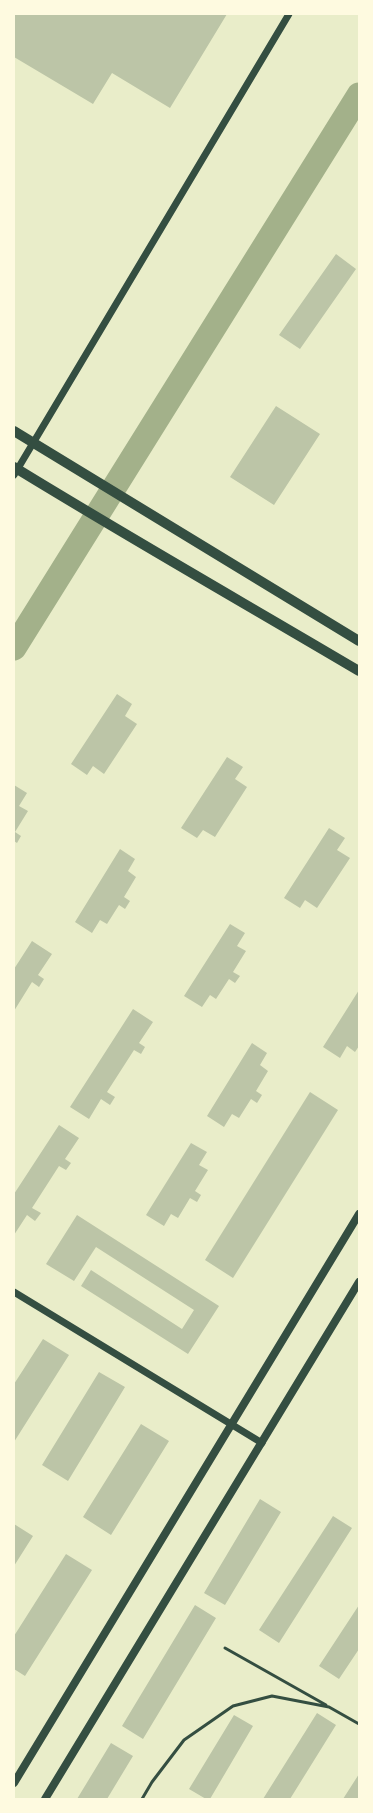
<!DOCTYPE html>
<style>
body{margin:0}
#map{position:relative;width:373px;height:1813px;overflow:hidden;background:#e9edc9;font-family:Overpass,sans-serif}
canvas{display:block}
.frame{position:absolute;inset:0;border:15px solid #fefae0;pointer-events:none}
</style>
<div id="map">
<canvas width="373" height="1813"></canvas>
<div class="frame"></div>
</div>
<script>
const c = document.querySelector('canvas').getContext('2d');
c.lineJoin = 'round';
function stroke(path, color, width, dash) { c.strokeStyle = color; c.lineWidth = width; c.lineCap = dash ? 'butt' : 'round'; c.setLineDash(dash || []); c.stroke(path); }
function fill(path, color) { c.fillStyle = color; c.fill(path, 'evenodd'); }
const river = new Path2D(`
 M 14,648 L 359,95`);
const building = new Path2D(`
 M 15,14 L 227,14 L 170,108 L 112,73 L 93,104 L 14,57 Z
 M 336,254 L 356,269 L 300,349 L 279,335 Z
 M 276,406 L 320,434 L 274,505 L 230,477 Z
 M 117,694 L 132,704 L 125,716 L 137,724 L 104,774 L 93,766 L 87,775 L 71,764 Z
 M 227,757 L 243,767 L 235,779 L 247,787 L 215,837 L 203,830 L 197,838 L 181,828 Z
 M 14,785 L 27,793 L 19,806 L 28,811 L 15,832 L 21,836 L 17,843 L 14,841 Z
 M 329,828 L 345,838 L 337,850 L 350,858 L 317,908 L 305,900 L 300,908 L 284,898 Z
 M 120,849 L 135,859 L 128,871 L 136,877 L 124,897 L 130,901 L 125,909 L 119,905 L 107,924 L 100,920 L 92,933 L 75,922 Z
 M 230,924 L 245,933 L 237,946 L 246,951 L 233,972 L 240,976 L 235,983 L 229,979 L 216,999 L 210,995 L 202,1007 L 184,996 Z
 M 32,941 L 52,954 L 38,975 L 44,979 L 39,987 L 32,982 L 14,1011 L 14,969 Z
 M 359,990 L 359,1046 L 355,1052 L 347,1046 L 340,1058 L 323,1047 Z
 M 133,1009 L 153,1022 L 139,1043 L 145,1047 L 141,1054 L 134,1050 L 107,1092 L 115,1097 L 110,1105 L 101,1099 L 89,1119 L 70,1107 Z
 M 252,1043 L 267,1053 L 260,1065 L 268,1071 L 256,1091 L 262,1095 L 257,1103 L 251,1099 L 239,1118 L 232,1114 L 224,1127 L 207,1116 Z
 M 310,1092 L 338,1110 L 233,1278 L 205,1260 Z
 M 59,1125 L 79,1138 L 65,1159 L 71,1163 L 66,1170 L 59,1166 L 32,1208 L 41,1213 L 35,1221 L 27,1215 L 14,1235 L 14,1194 Z
 M 191,1143 L 207,1152 L 199,1165 L 208,1170 L 195,1191 L 201,1195 L 197,1202 L 190,1198 L 178,1218 L 171,1214 L 164,1226 L 146,1215 Z
 M 77,1215 L 219,1306 L 188,1354 L 81,1286 L 91,1270 L 182,1329 L 194,1310 L 96,1247 L 74,1281 L 46,1264 Z
 M 43,1339 L 69,1355 L 14,1442 L 14,1384 Z
 M 99,1372 L 125,1387 L 68,1481 L 42,1465 Z
 M 141,1424 L 169,1441 L 111,1535 L 83,1517 Z
 M 260,1499 L 281,1512 L 225,1605 L 204,1593 Z
 M 333,1516 L 352,1528 L 279,1643 L 259,1630 Z
 M 14,1524 L 33,1536 L 14,1566 Z
 M 66,1554 L 92,1570 L 25,1676 L 14,1669 L 14,1636 Z
 M 195,1605 L 216,1618 L 143,1739 L 122,1726 Z
 M 359,1605 L 359,1649 L 339,1679 L 319,1666 Z
 M 317,1713 L 336,1725 L 290,1799 L 263,1799 Z
 M 234,1715 L 253,1726 L 210,1799 L 206,1799 L 189,1789 Z
 M 111,1743 L 133,1756 L 107,1799 L 77,1799 Z
 M 359,1774 L 359,1799 L 343,1799 Z`);
const service = new Path2D(`
 M 225,1648 L 326,1705
 M 142,1799 L 152,1782 L 184,1740 L 233,1706 L 272,1696 L 329,1707 L 359,1724`);
const tertiary = new Path2D(`
 M 14,475 L 289,14
 M 14,1292 L 262,1443`);
const secondary = new Path2D(`
 M 14,1783 L 359,1214
 M 45,1799 L 359,1282`);
const primary = new Path2D(`
 M 14,431 L 359,641
 M 14,467 C 128,537 244,603 359,671`);
stroke(river, '#a3b18a', 25);
fill(building, '#bcc5a7');
stroke(service, '#344e41', 3);
stroke(tertiary, '#344e41', 7);
stroke(secondary, '#344e41', 8);
stroke(primary, '#344e41', 10);
</script>
